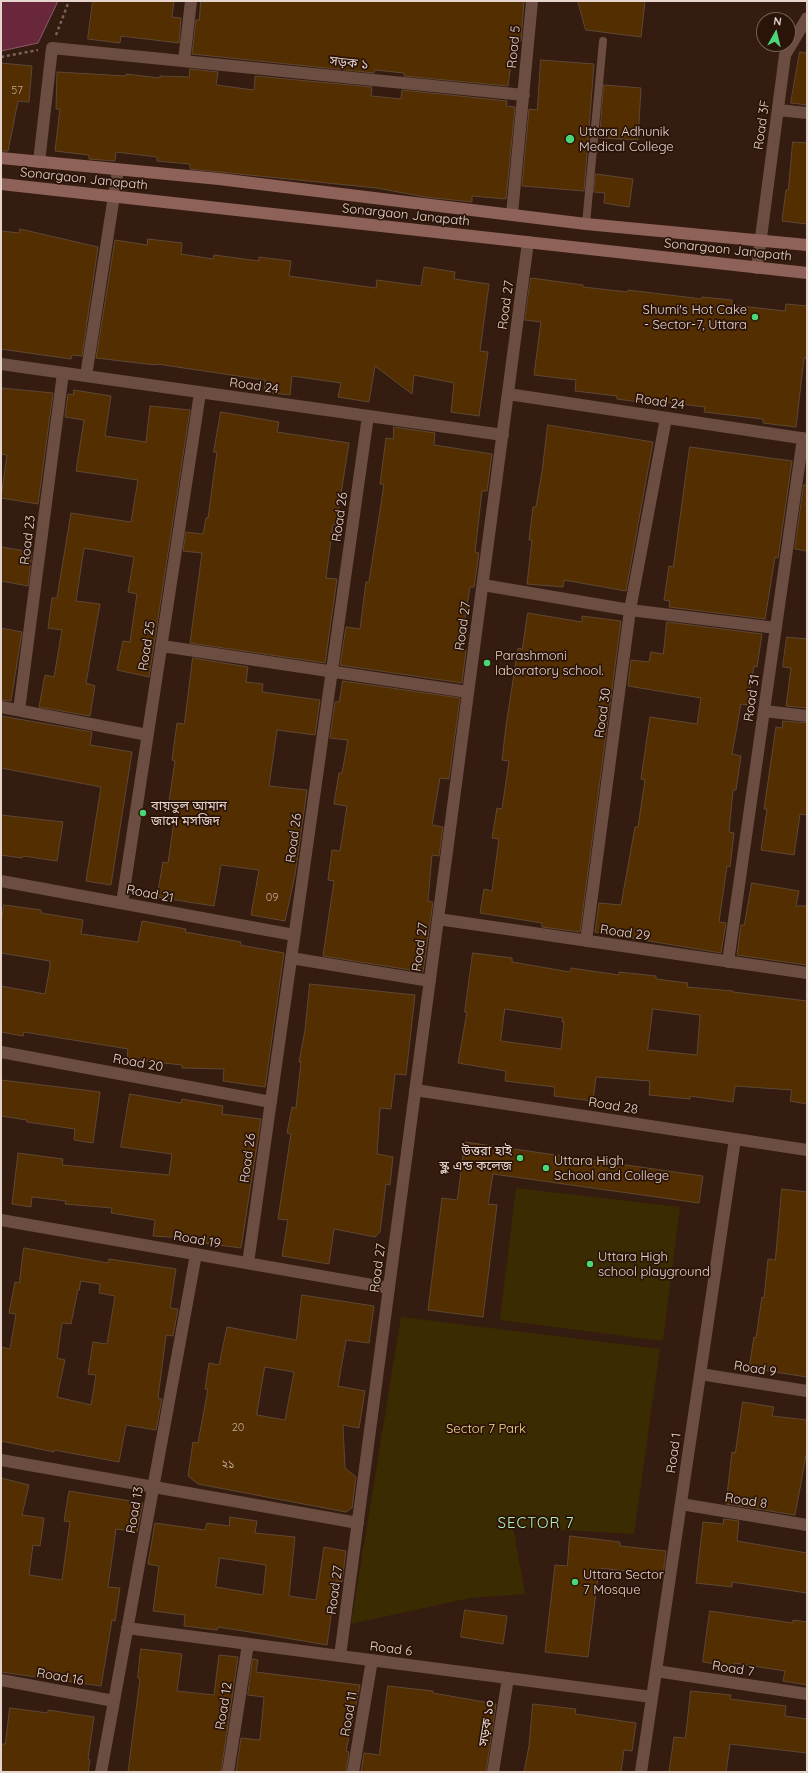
<!DOCTYPE html>
<meta charset="utf-8">
<style>
body{margin:0}
#map{position:relative;width:808px;height:1773px;overflow:hidden;background:#351c11;font-family:Quicksand,sans-serif}
canvas{display:block}
.frame{position:absolute;inset:0;border:2px solid #e6d5cd;pointer-events:none}
.north{position:absolute;left:756px;top:12px;width:40px;height:40px;box-sizing:border-box;background:#2a1308;border:1px solid #756157;border-radius:50%;rotate:8deg;font-size:11px;font-weight:700;line-height:16px;text-align:center;color:#e6d5cd}
.north::after{content:'';display:block;margin:auto;width:14px;height:18px;background:#4bd677;clip-path:polygon(50% 0,100% 100%,50% 72%,0 100%)}
</style>
<div id="map">
<canvas width="808" height="1773"></canvas>
<div class="frame"></div>
<div class="north">N</div>
</div>
<script>
const c = document.querySelector('canvas').getContext('2d');
c.lineJoin = 'round';
function fill(path, color) { c.fillStyle = color; c.fill(path, 'evenodd'); }
function stroke(path, color, width, dash) { c.strokeStyle = color; c.lineWidth = width; c.lineCap = dash ? 'butt' : 'round'; c.setLineDash(dash || []); c.stroke(path); }
function drawText(font, color, halo, rows, align = 'center') {
  c.font = font + ' Quicksand,"Noto Sans Bengali",sans-serif'; c.lineWidth = 3.5; c.setLineDash([]); c.textBaseline = 'middle'; c.strokeStyle = halo; c.fillStyle = color; for (const [text, x, y, turn = 0] of rows) {
    c.save(); c.translate(x, y); c.rotate((+turn || 0) * Math.PI / 180); c.textAlign = isNaN(turn) ? turn : align; if (halo) c.strokeText(text, 0, 0); c.fillText(text, 0, 0); c.restore();
  }
}
const green = new Path2D(`
 M 516,1188 L 680,1207 L 663,1341 L 500,1320 Z
 M 401,1317 L 660,1349 L 634,1534 L 513,1527 L 525,1594 L 470,1598 L 351,1624 Z`);
const water = new Path2D(`
 M 1,1 L 58,1 L 38,43 L 1,51 Z`);
const building = new Path2D(`
 M 93,1 L 174,1 L 172,17 L 181,18 L 179,43 L 121,36 L 120,43 L 88,39 Z
 M 201,1 L 524,1 L 521,41 L 514,40 L 508,86 L 404,76 L 404,73 L 375,70 L 374,73 L 192,54 L 196,20 L 199,20 Z
 M 578,1 L 645,1 L 641,37 L 586,30 Z
 M 800,52 L 807,53 L 807,105 L 791,103 Z
 M 541,60 L 594,64 L 584,191 L 522,186 L 529,109 L 537,110 Z
 M 1,63 L 32,66 L 29,102 L 18,101 L 8,151 L 1,151 Z
 M 190,69 L 218,72 L 216,85 L 254,90 L 255,76 L 372,87 L 371,96 L 401,99 L 402,90 L 507,101 L 506,106 L 515,107 L 506,199 L 472,196 L 472,202 L 425,197 L 377,188 L 190,169 L 190,164 L 157,161 L 157,157 L 116,152 L 115,161 L 89,159 L 89,155 L 55,151 L 60,109 L 56,109 L 57,72 L 126,76 L 126,74 L 160,78 L 160,76 L 189,77 Z
 M 604,85 L 641,88 L 638,140 L 600,138 Z
 M 793,142 L 807,143 L 807,224 L 782,221 L 786,190 L 788,190 Z
 M 596,174 L 633,179 L 629,207 L 604,203 L 605,193 L 594,192 Z
 M 20,229 L 98,247 L 82,356 L 72,355 L 71,359 L 1,349 L 1,231 L 19,233 Z
 M 148,239 L 182,243 L 181,254 L 213,259 L 214,255 L 259,261 L 259,257 L 291,261 L 289,276 L 376,288 L 377,280 L 421,286 L 424,267 L 455,272 L 454,279 L 489,284 L 480,351 L 488,352 L 479,416 L 451,412 L 454,383 L 414,375 L 412,394 L 375,366 L 369,402 L 338,397 L 341,383 L 292,376 L 290,395 L 264,392 L 265,380 L 157,364 L 156,365 L 96,358 L 115,240 L 147,245 Z
 M 531,278 L 583,285 L 583,287 L 628,292 L 628,290 L 702,299 L 702,297 L 732,300 L 732,305 L 785,311 L 786,304 L 807,306 L 807,358 L 804,358 L 796,427 L 763,423 L 763,419 L 704,412 L 705,407 L 648,400 L 647,403 L 617,399 L 617,396 L 575,391 L 576,380 L 534,375 L 541,322 L 525,320 Z
 M 1,388 L 53,393 L 38,504 L 1,498 L 7,455 L 1,454 Z
 M 74,390 L 111,396 L 105,436 L 146,442 L 150,406 L 190,410 L 149,677 L 117,670 L 123,641 L 130,642 L 137,594 L 128,592 L 134,557 L 84,548 L 76,601 L 100,604 L 86,683 L 95,686 L 90,716 L 39,707 L 45,675 L 54,677 L 62,630 L 48,628 L 52,598 L 57,598 L 71,513 L 131,522 L 138,480 L 76,471 L 84,420 L 65,417 L 68,394 L 73,395 Z
 M 221,412 L 279,422 L 277,432 L 349,443 L 336,525 L 333,524 L 326,578 L 337,579 L 325,663 L 190,643 L 202,553 L 183,551 L 186,532 L 203,534 L 206,518 L 208,518 L 217,452 L 214,452 Z
 M 548,425 L 653,442 L 626,591 L 564,580 L 563,587 L 527,584 L 532,540 L 529,540 L 533,507 L 536,507 L 542,472 Z
 M 394,427 L 435,433 L 434,445 L 492,454 L 487,491 L 482,491 L 475,552 L 479,553 L 474,587 L 470,587 L 460,649 L 466,650 L 462,683 L 340,665 L 346,627 L 360,629 L 366,582 L 369,582 L 384,484 L 380,484 L 386,438 L 393,439 Z
 M 690,447 L 792,461 L 778,558 L 775,557 L 765,619 L 669,607 L 670,601 L 664,600 L 669,566 L 673,567 Z
 M 804,485 L 807,485 L 807,551 L 795,549 Z
 M 1,547 L 32,552 L 28,586 L 1,581 Z
 M 528,613 L 582,622 L 582,616 L 621,621 L 580,932 L 542,927 L 542,923 L 480,913 L 484,889 L 492,891 L 499,839 L 492,838 L 497,808 L 502,809 L 509,761 L 502,760 L 506,726 L 518,648 L 522,649 Z
 M 667,622 L 762,634 L 757,667 L 754,666 L 747,705 L 741,704 L 732,754 L 741,756 L 736,790 L 733,790 L 729,832 L 734,833 L 730,867 L 727,866 L 719,922 L 726,923 L 721,953 L 595,932 L 599,903 L 621,905 L 635,827 L 638,827 L 645,780 L 641,779 L 650,717 L 697,724 L 701,698 L 628,686 L 631,660 L 649,662 L 651,652 L 663,654 Z
 M 1,628 L 22,632 L 11,701 L 1,700 Z
 M 787,637 L 807,639 L 807,708 L 786,706 L 791,668 L 783,667 Z
 M 193,658 L 248,667 L 246,682 L 263,684 L 262,692 L 320,700 L 315,735 L 277,730 L 269,786 L 307,790 L 295,875 L 285,921 L 251,915 L 259,870 L 221,865 L 214,906 L 157,897 L 163,862 L 168,863 L 175,814 L 168,808 L 175,761 L 172,760 L 177,723 L 184,724 Z
 M 343,681 L 460,698 L 449,779 L 440,778 L 432,825 L 443,827 L 439,856 L 432,855 L 428,901 L 433,902 L 423,972 L 323,956 L 334,881 L 328,880 L 332,850 L 340,851 L 347,806 L 334,804 L 339,773 L 342,773 L 348,740 L 330,738 L 335,702 L 339,702 Z
 M 1,716 L 92,732 L 90,745 L 132,752 L 111,885 L 86,881 L 101,787 L 1,768 Z
 M 783,721 L 807,723 L 807,815 L 800,814 L 794,855 L 761,850 L 767,809 L 764,809 L 776,727 L 782,728 Z
 M 1,815 L 63,822 L 57,861 L 23,856 L 22,858 L 1,855 Z
 M 752,883 L 799,891 L 796,906 L 807,906 L 807,965 L 737,955 L 741,925 L 744,925 Z
 M 4,905 L 41,910 L 41,913 L 83,920 L 81,934 L 138,942 L 142,921 L 186,929 L 185,932 L 241,942 L 240,945 L 284,953 L 265,1087 L 223,1081 L 224,1069 L 182,1068 L 182,1065 L 127,1059 L 128,1049 L 24,1032 L 23,1036 L 1,1032 L 1,986 L 45,994 L 50,966 L 50,961 L 1,953 L 1,924 Z
 M 473,953 L 512,958 L 512,962 L 570,972 L 571,968 L 619,975 L 619,972 L 656,976 L 656,979 L 688,983 L 687,987 L 733,991 L 733,992 L 807,1001 L 807,1104 L 790,1101 L 792,1090 L 735,1086 L 733,1102 L 690,1096 L 690,1099 L 649,1095 L 650,1081 L 596,1077 L 593,1101 L 554,1096 L 555,1087 L 505,1081 L 506,1071 L 458,1063 L 467,1012 L 465,1012 ZM 505,1009 L 563,1018 L 562,1022 L 564,1022 L 561,1049 L 501,1041 ZM 653,1009 L 700,1015 L 697,1055 L 648,1050 Z
 M 310,984 L 415,995 L 406,1075 L 395,1074 L 391,1109 L 380,1108 L 377,1154 L 393,1157 L 390,1185 L 386,1184 L 380,1232 L 375,1237 L 334,1229 L 329,1264 L 282,1256 L 288,1220 L 278,1219 L 291,1134 L 287,1133 L 292,1107 L 296,1108 L 301,1062 L 299,1062 L 305,1030 Z
 M 1,1080 L 100,1092 L 93,1143 L 74,1140 L 75,1129 L 27,1122 L 27,1120 L 1,1116 Z
 M 130,1094 L 181,1103 L 182,1099 L 223,1106 L 222,1114 L 261,1119 L 241,1248 L 203,1243 L 203,1239 L 153,1236 L 155,1220 L 111,1213 L 112,1208 L 65,1204 L 66,1201 L 32,1197 L 31,1207 L 12,1204 L 18,1153 L 63,1159 L 62,1165 L 169,1175 L 172,1154 L 121,1147 Z
 M 465,1142 L 703,1176 L 699,1203 L 493,1174 L 488,1204 L 497,1205 L 483,1317 L 428,1310 L 442,1198 L 457,1200 Z
 M 782,1189 L 807,1192 L 807,1377 L 749,1368 L 754,1337 L 756,1338 L 762,1297 L 764,1298 L 768,1259 L 775,1260 Z
 M 24,1248 L 108,1263 L 109,1259 L 176,1269 L 170,1308 L 178,1309 L 173,1336 L 166,1335 L 158,1398 L 162,1399 L 156,1430 L 126,1425 L 119,1462 L 54,1450 L 54,1452 L 1,1441 L 1,1347 L 10,1349 L 16,1314 L 9,1313 L 15,1282 L 19,1283 ZM 81,1281 L 100,1284 L 99,1293 L 115,1296 L 107,1344 L 93,1342 L 88,1374 L 96,1375 L 91,1405 L 57,1397 L 65,1360 L 57,1358 L 62,1323 L 71,1324 L 78,1289 L 79,1290 Z
 M 302,1295 L 374,1306 L 369,1343 L 346,1340 L 338,1386 L 365,1391 L 359,1428 L 343,1425 L 345,1468 L 356,1477 L 352,1508 L 346,1512 L 198,1484 L 188,1476 L 193,1442 L 198,1443 L 208,1389 L 205,1389 L 209,1363 L 219,1365 L 227,1327 L 296,1340 ZM 265,1367 L 294,1372 L 285,1420 L 257,1415 Z
 M 743,1402 L 774,1407 L 772,1416 L 807,1420 L 807,1450 L 795,1515 L 726,1504 L 732,1452 L 735,1453 Z
 M 1,1478 L 29,1485 L 22,1515 L 44,1518 L 40,1546 L 33,1545 L 29,1575 L 62,1580 L 70,1522 L 64,1521 L 69,1491 L 143,1503 L 137,1532 L 116,1529 L 108,1587 L 120,1588 L 115,1621 L 112,1620 L 101,1686 L 1,1672 Z
 M 230,1517 L 257,1521 L 255,1533 L 295,1537 L 289,1596 L 316,1600 L 324,1547 L 346,1551 L 342,1582 L 336,1581 L 327,1645 L 250,1632 L 218,1627 L 217,1630 L 184,1626 L 185,1615 L 153,1611 L 159,1566 L 148,1564 L 155,1523 L 205,1530 L 207,1523 L 229,1526 ZM 220,1558 L 266,1565 L 263,1595 L 216,1587 Z
 M 724,1519 L 739,1521 L 737,1541 L 807,1553 L 807,1593 L 732,1582 L 732,1587 L 696,1583 L 703,1522 L 723,1524 Z
 M 570,1536 L 620,1542 L 620,1546 L 666,1551 L 663,1575 L 599,1568 L 588,1657 L 545,1652 L 555,1565 L 567,1566 Z
 M 465,1610 L 507,1616 L 503,1644 L 461,1637 Z
 M 710,1611 L 793,1623 L 793,1620 L 807,1622 L 807,1685 L 783,1681 L 785,1671 L 734,1663 L 734,1667 L 703,1662 Z
 M 141,1649 L 182,1654 L 177,1691 L 214,1695 L 219,1655 L 238,1657 L 221,1772 L 128,1772 L 140,1679 L 138,1678 Z
 M 253,1659 L 258,1660 L 256,1672 L 360,1685 L 346,1751 L 349,1752 L 346,1772 L 236,1772 L 241,1738 L 260,1740 L 264,1697 L 248,1695 Z
 M 388,1686 L 433,1691 L 433,1693 L 496,1704 L 486,1772 L 361,1772 L 364,1753 L 379,1755 Z
 M 691,1691 L 731,1695 L 730,1699 L 786,1706 L 785,1716 L 807,1719 L 807,1753 L 730,1744 L 726,1772 L 669,1772 L 674,1737 L 685,1738 Z
 M 533,1704 L 576,1709 L 575,1714 L 636,1723 L 632,1751 L 624,1750 L 621,1772 L 524,1772 L 529,1746 Z
 M 10,1708 L 48,1713 L 48,1710 L 94,1717 L 88,1759 L 90,1760 L 88,1772 L 1,1772 L 1,1744 L 5,1744 Z`);
const path = new Path2D(`
 M 56,35 L 69,1
 M 1,57 L 38,50`);
const lane = new Path2D(`
 M 586,224 L 603,41`);
const street = new Path2D(`
 M 184,61 L 191,1
 M 778,110 L 807,113
 M 39,162 L 52,48 L 524,95
 M 512,214 L 532,1
 M 757,268 L 785,55 L 807,18
 M 1,364 L 503,435
 M 86,376 L 118,170
 M 508,394 L 807,439
 M 483,585 L 630,610 L 776,628
 M 162,646 L 468,692
 M 1,707 L 148,735
 M 19,710 L 63,373
 M 764,711 L 807,716
 M 1,881 L 294,935
 M 122,903 L 200,393
 M 438,919 L 807,973
 M 586,941 L 630,610 L 666,418
 M 291,958 L 430,981
 M 728,962 L 803,438
 M 1,1052 L 271,1102
 M 415,1090 L 807,1150
 M 1,1220 L 389,1288
 M 248,1263 L 368,416
 M 700,1374 L 807,1391
 M 1,1460 L 358,1523
 M 681,1504 L 807,1525
 M 127,1628 L 652,1697
 M 340,1656 L 528,242
 M 656,1671 L 807,1694
 M 1,1680 L 114,1701
 M 101,1772 L 196,1254
 M 228,1772 L 248,1644
 M 353,1772 L 372,1660
 M 493,1772 L 508,1678
 M 641,1772 L 735,1139`);
const secondary = new Path2D(`
 M 1,158 L 219,179 L 586,224 L 807,245
 M 1,184 L 807,273`);
const markers = [
 [570,139,5,"#4bd677"],
 [755,317,4,"#4bd677"],
 [487,663,4,"#4bd677"],
 [143,813,4,"#4bd677"],
 [520,1158,4,"#4bd677"],
 [546,1168,4,"#4bd677"],
 [590,1264,4,"#4bd677"],
 [575,1582,4,"#4bd677"]
];
const numberNames = [
 ["57",17,91],
 ["09",272,898],
 ["20",238,1428],
 ["২১",228,1465]
];
const streetNames = [
 ["Road 5",514,47,-85],
 ["সড়ক ১",349,63,6],
 ["Road 3F",762,125,-82],
 ["Sonargaon Janapath",84,179,6],
 ["Sonargaon Janapath",406,215,6],
 ["Sonargaon Janapath",728,250,6],
 ["Road 27",506,305,-82],
 ["Road 24",254,386,8],
 ["Road 24",660,402,8],
 ["Road 26",340,517,-82],
 ["Road 23",28,540,-83],
 ["Road 27",463,626,-82],
 ["Road 25",147,646,-81],
 ["Road 31",752,698,-82],
 ["Road 30",603,713,-82],
 ["Road 26",294,838,-82],
 ["Road 21",150,894,11],
 ["Road 29",625,933,8],
 ["Road 27",420,947,-82],
 ["Road 20",138,1063,10],
 ["Road 28",613,1106,9],
 ["Road 26",248,1158,-82],
 ["Road 19",197,1240,10],
 ["Road 27",378,1268,-82],
 ["Road 9",755,1369,9],
 ["Road 1",674,1453,-82],
 ["Road 8",746,1501,9],
 ["Road 13",135,1510,-80],
 ["Road 27",335,1590,-82],
 ["Road 6",391,1649,7],
 ["Road 7",733,1669,9],
 ["Road 16",60,1677,10],
 ["Road 12",224,1706,-81],
 ["Road 11",349,1714,-80],
 ["সড়ক ১০",487,1723,-81]
];
const poiNames = [
 ["Uttara Adhunik",579,132],
 ["Medical College",579,147],
 ["Shumi's Hot Cake",747,310,"right"],
 ["- Sector-7, Uttara",747,325,"right"],
 ["Parashmoni",495,656],
 ["laboratory school.",495,671],
 ["বায়তুল আমান",151,806],
 ["জামে মসজিদ",151,821],
 ["উত্তরা হাই",512,1151,"right"],
 ["স্কুল এন্ড কলেজ",512,1166,"right"],
 ["Uttara High",554,1161],
 ["School and College",554,1176],
 ["Uttara High",598,1257],
 ["school playground",598,1272],
 ["Uttara Sector",583,1575],
 ["7 Mosque",583,1590]
];
const parkNames = [
 ["Sector 7 Park",486,1429]
];
const quarterNames = [
 ["SECTOR 7",536,1523]
];
fill(green, '#3b2b00');
fill(water, '#69273c');
stroke(water, '#8e5b68', 1);
fill(building, '#532e00');
stroke(building, '#5e4833', 1);
stroke(path, '#79635a', 2.5, [3, 3]);
stroke(lane, '#6b4e41', 8);
stroke(street, '#6b4e41', 12);
stroke(secondary, '#8e6258', 12);
for (const [x, y, r, color] of markers) { const dot = new Path2D(); dot.arc(x, y, r, 0, 2 * Math.PI); c.fillStyle = color; c.fill(dot); stroke(dot, '#2a1308', 1.5); }
drawText('11px', '#c1ab9a', null, numberNames);
drawText('13px', '#e6d5cd', '#2a1308', streetNames);
drawText('13px', '#e6d5cd', '#2a1308', poiNames, 'left');
drawText('13px', '#fddc90', '#2a1308', parkNames);
c.letterSpacing = '1px';
drawText('15px', '#aff2bc', '#2a1308', quarterNames);
c.letterSpacing = '0px';
</script>
